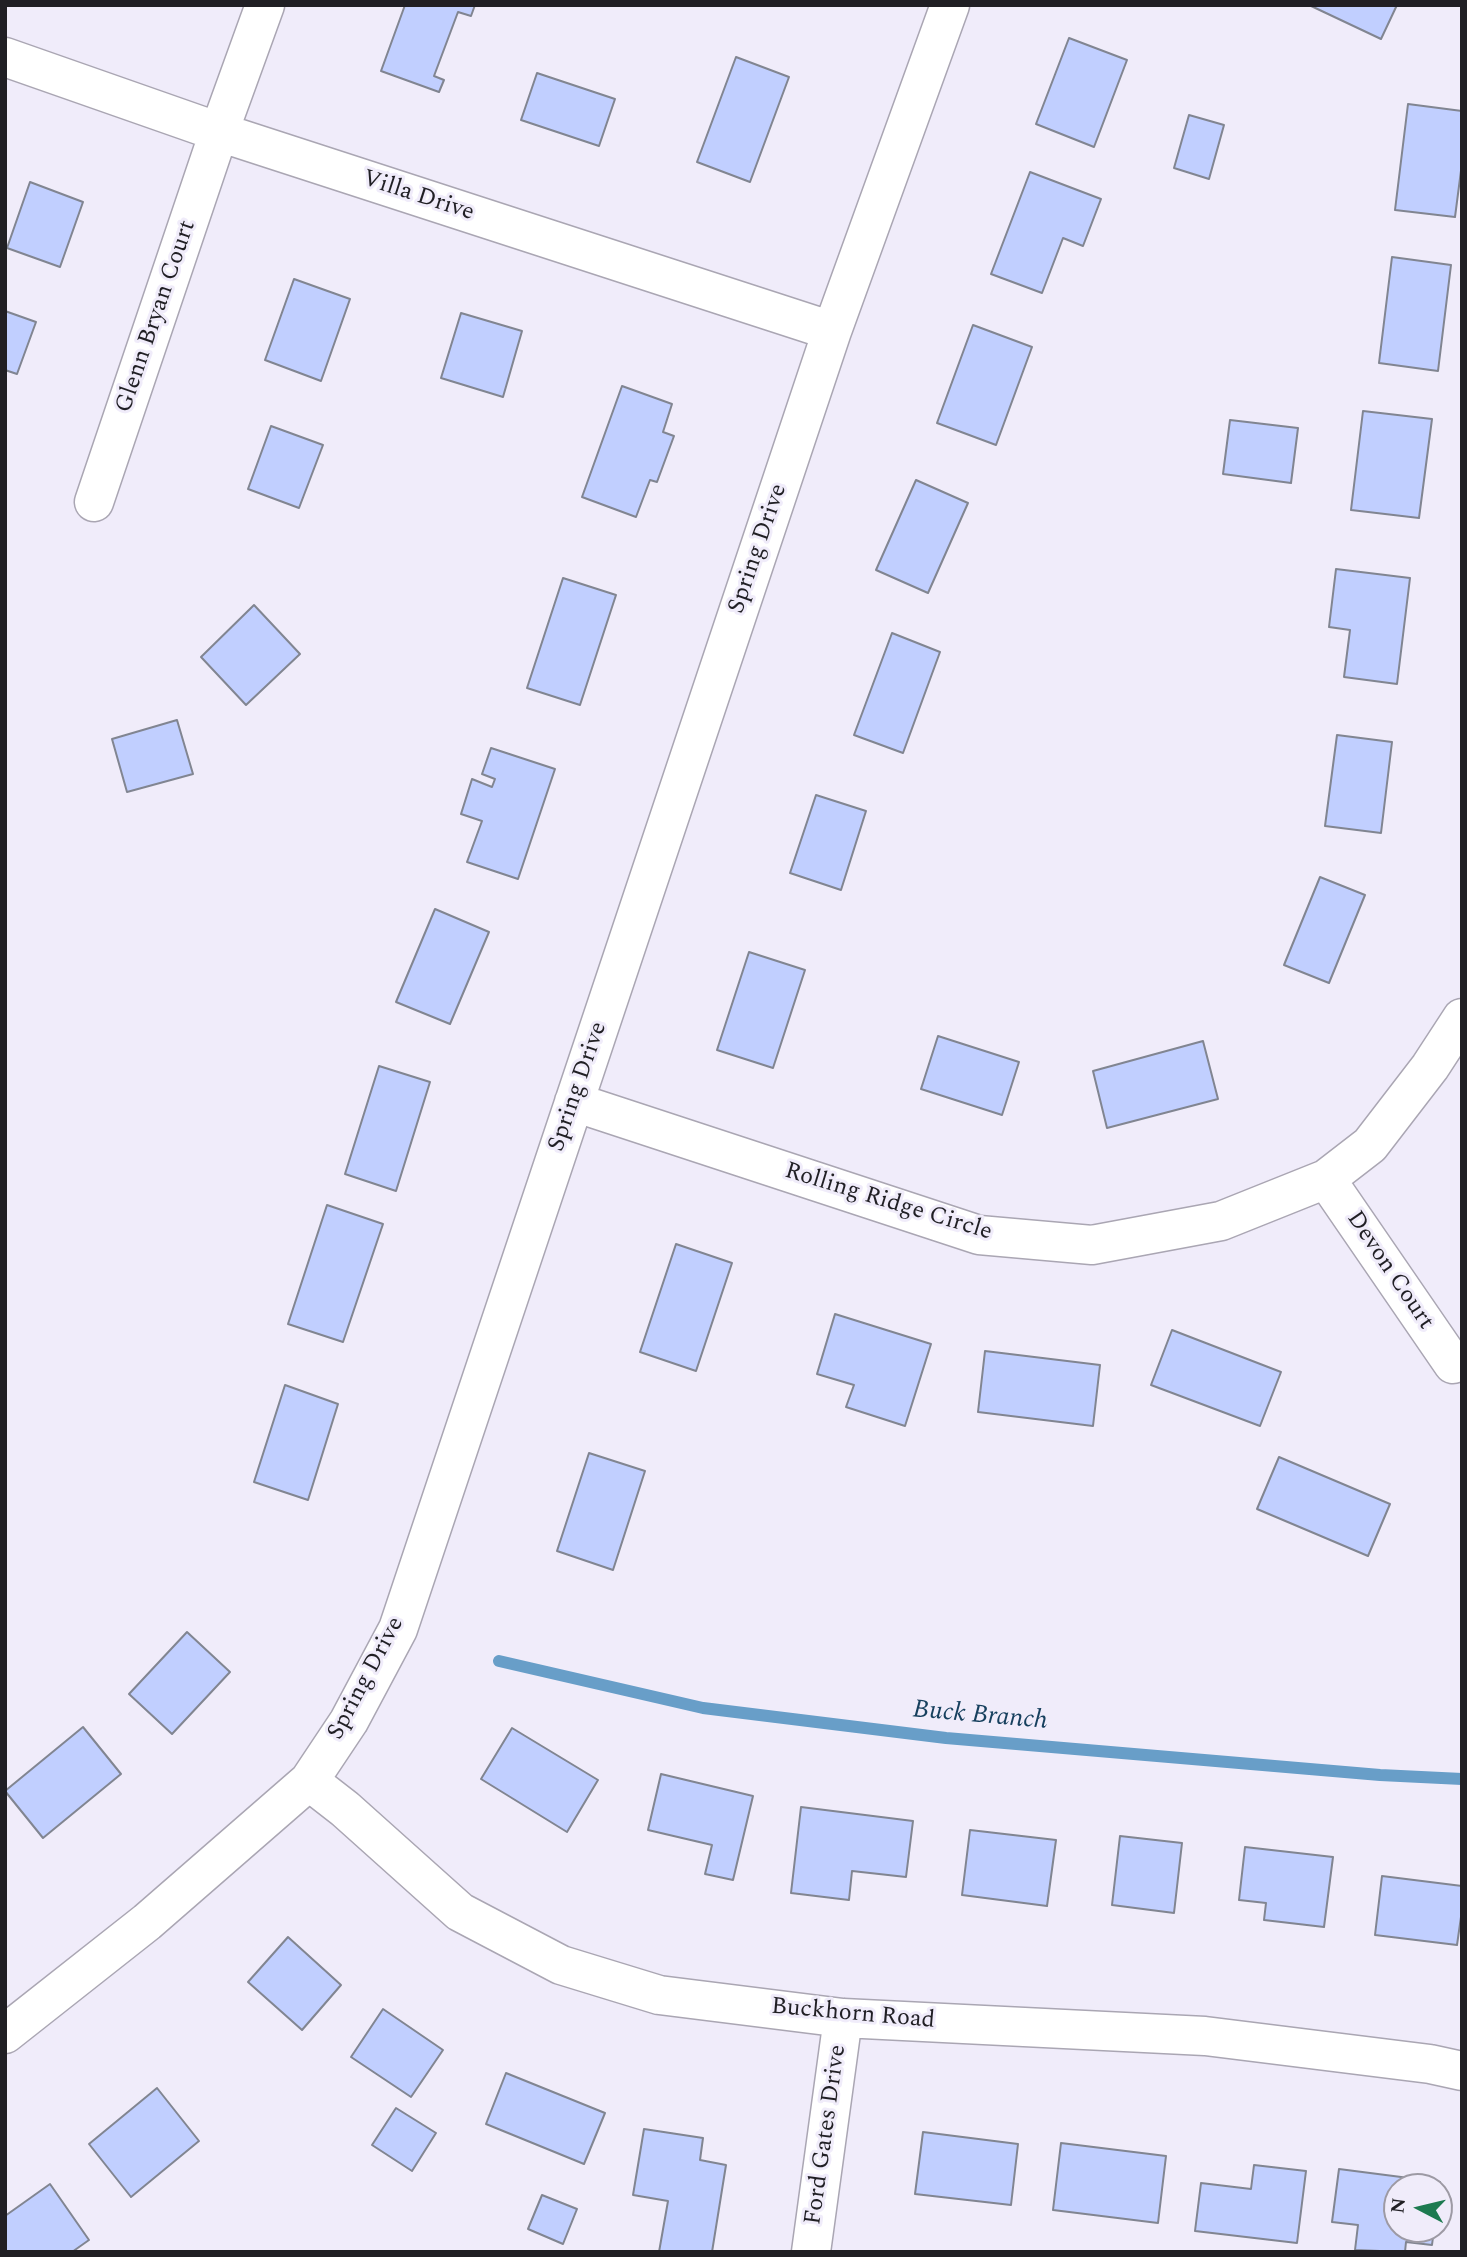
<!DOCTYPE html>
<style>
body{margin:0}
#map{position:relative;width:1467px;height:2257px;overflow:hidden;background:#f0ecfa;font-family:Spectral,serif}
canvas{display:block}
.frame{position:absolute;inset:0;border:7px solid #201f24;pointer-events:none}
.north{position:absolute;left:1383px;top:2173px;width:70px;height:70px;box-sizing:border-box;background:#f0ecfa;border:2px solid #9d9aa4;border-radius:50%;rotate:277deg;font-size:19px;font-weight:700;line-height:28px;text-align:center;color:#201f24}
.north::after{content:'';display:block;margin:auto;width:24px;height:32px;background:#1d7a50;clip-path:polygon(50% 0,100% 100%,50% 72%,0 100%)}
</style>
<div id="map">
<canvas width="1467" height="2257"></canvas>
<div class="frame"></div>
<div class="north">N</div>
</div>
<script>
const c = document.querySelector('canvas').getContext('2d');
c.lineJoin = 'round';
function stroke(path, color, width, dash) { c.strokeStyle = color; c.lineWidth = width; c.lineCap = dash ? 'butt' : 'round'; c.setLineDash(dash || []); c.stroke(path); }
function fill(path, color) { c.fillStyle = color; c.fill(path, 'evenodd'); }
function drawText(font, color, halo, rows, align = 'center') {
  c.font = font + ' Spectral,serif'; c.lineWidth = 6; c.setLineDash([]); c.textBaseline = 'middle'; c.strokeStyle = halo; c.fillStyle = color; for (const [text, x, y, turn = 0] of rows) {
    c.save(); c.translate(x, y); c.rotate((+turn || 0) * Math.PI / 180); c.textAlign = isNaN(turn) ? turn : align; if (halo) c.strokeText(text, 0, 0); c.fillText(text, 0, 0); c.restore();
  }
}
const stream = new Path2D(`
 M 499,1661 L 703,1708 L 946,1738 L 1380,1775 L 1462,1779`);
const building = new Path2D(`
 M 405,5 L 475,5 L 471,16 L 458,12 L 434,76 L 444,80 L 439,92 L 381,71 Z
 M 1309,5 L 1397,5 L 1381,39 Z
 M 1069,38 L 1127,60 L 1094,147 L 1036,124 Z
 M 736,57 L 789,77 L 750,182 L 697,162 Z
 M 537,73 L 615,99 L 599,146 L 521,120 Z
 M 1408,104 L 1462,111 L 1462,163 L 1455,217 L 1395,210 Z
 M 1189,115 L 1224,125 L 1209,179 L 1174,168 Z
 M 1030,172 L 1101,199 L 1083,246 L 1063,238 L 1042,293 L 991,274 Z
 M 30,182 L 83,202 L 60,267 L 7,248 Z
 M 1392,257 L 1451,265 L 1438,371 L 1379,363 Z
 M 294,279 L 350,299 L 321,381 L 265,360 Z
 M 5,311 L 36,322 L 17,374 L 5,370 Z
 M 461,313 L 522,331 L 503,397 L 441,378 Z
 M 973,325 L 1032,347 L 996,445 L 937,423 Z
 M 622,386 L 672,404 L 663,432 L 674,436 L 657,482 L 650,480 L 636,517 L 582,497 Z
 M 1363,411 L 1432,419 L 1419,518 L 1351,510 Z
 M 1230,420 L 1298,428 L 1291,483 L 1223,474 Z
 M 271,426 L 323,445 L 299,508 L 248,489 Z
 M 916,480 L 968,503 L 928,593 L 876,570 Z
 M 1336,569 L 1410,578 L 1397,684 L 1344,677 L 1350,630 L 1329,627 Z
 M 563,578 L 616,595 L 580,705 L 527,688 Z
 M 254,605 L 300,654 L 246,705 L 201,657 Z
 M 892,633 L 940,652 L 903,753 L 854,735 Z
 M 177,720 L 193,774 L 127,792 L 112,739 Z
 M 1337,735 L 1392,742 L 1381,833 L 1325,826 Z
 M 491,748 L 555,769 L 518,879 L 467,862 L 482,821 L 461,814 L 472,779 L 492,787 L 495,779 L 482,774 Z
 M 816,795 L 866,811 L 841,890 L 790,873 Z
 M 1320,877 L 1365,895 L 1329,983 L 1284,965 Z
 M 435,909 L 489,932 L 450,1024 L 396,1002 Z
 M 749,952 L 805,970 L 773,1068 L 717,1050 Z
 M 938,1036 L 1019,1062 L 1002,1115 L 921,1089 Z
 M 1203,1041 L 1218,1099 L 1107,1128 L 1093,1071 Z
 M 379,1066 L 430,1082 L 396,1191 L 345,1174 Z
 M 327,1205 L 383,1224 L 343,1342 L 288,1324 Z
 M 676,1244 L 732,1263 L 696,1371 L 640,1352 Z
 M 835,1314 L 931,1344 L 905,1426 L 846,1407 L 854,1385 L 817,1374 Z
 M 1172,1330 L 1281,1372 L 1260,1426 L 1151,1385 Z
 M 985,1351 L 1100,1365 L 1093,1426 L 978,1412 Z
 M 285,1385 L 338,1404 L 308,1500 L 254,1482 Z
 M 589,1453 L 645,1471 L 613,1570 L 557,1551 Z
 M 1279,1457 L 1390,1504 L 1368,1556 L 1257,1509 Z
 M 187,1632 L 230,1672 L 172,1734 L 129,1694 Z
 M 83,1727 L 121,1774 L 43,1838 L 5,1791 Z
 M 512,1728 L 598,1780 L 567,1832 L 481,1779 Z
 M 661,1774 L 753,1796 L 733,1880 L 705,1874 L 712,1845 L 648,1830 Z
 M 801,1807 L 913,1821 L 906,1877 L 852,1871 L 849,1900 L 791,1893 Z
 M 970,1830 L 1056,1840 L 1047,1906 L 962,1895 Z
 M 1120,1836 L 1182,1843 L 1174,1913 L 1112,1905 Z
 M 1245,1847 L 1333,1857 L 1324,1927 L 1264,1920 L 1266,1903 L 1239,1900 Z
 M 1382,1876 L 1462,1886 L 1462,1910 L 1457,1945 L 1375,1935 Z
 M 288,1937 L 341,1985 L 302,2030 L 248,1982 Z
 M 383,2009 L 443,2050 L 411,2097 L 351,2057 Z
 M 506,2073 L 605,2113 L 584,2164 L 486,2124 Z
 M 157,2088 L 199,2141 L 131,2197 L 89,2144 Z
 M 396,2108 L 436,2133 L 412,2171 L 372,2145 Z
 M 644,2129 L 703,2138 L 700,2160 L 726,2165 L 712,2252 L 659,2252 L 668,2201 L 633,2195 Z
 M 923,2132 L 1018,2144 L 1011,2205 L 915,2194 Z
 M 1061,2143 L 1166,2156 L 1158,2223 L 1053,2210 Z
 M 1254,2165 L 1306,2171 L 1297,2243 L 1195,2231 L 1201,2183 L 1251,2189 Z
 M 1339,2169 L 1440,2182 L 1439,2190 L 1439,2187 L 1397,2187 L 1397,2229 L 1434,2229 L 1432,2245 L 1406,2242 L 1405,2252 L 1355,2250 L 1358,2225 L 1332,2222 Z
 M 50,2184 L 89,2240 L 72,2252 L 5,2252 L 5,2216 Z
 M 542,2195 L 577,2209 L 563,2244 L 528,2229 Z`);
const minor = new Path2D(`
 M 5,57 L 219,132 L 832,331
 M 94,502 L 219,132 L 265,5
 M 574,1102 L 979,1235 L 1092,1245 L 1221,1221 L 1326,1179 L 1370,1145 L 1430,1067 L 1462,1018
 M 1326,1179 L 1453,1364
 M 309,1781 L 345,1809 L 460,1912 L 561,1965 L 659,1995 L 843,2018 L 1205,2036 L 1430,2064 L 1462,2071
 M 5,2034 L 147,1922 L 309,1781 L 349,1721 L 398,1629 L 832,331 L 950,5
 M 811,2252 L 843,2018`);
const streetNames = [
 ["Villa Drive",418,197,18],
 ["Glenn Bryan Court",157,317,-71],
 ["Spring Drive",759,549,-71],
 ["Spring Drive",579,1087,-71],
 ["Rolling Ridge Circle",888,1203,17],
 ["Devon Court",1389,1271,56],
 ["Spring Drive",367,1679,-62],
 ["Buckhorn Road",853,2015,5],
 ["Ford Gates Drive",827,2135,-82]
];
const waterNames = [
 ["Buck Branch",980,1717,5]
];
stroke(stream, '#689ec8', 12);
fill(building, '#c1cfff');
stroke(building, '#818591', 2);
stroke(minor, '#aaa6b3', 41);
stroke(minor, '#fff', 38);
drawText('24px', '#201f24', '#f0ecfa', streetNames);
drawText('italic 26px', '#17405e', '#f0ecfa', waterNames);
</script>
